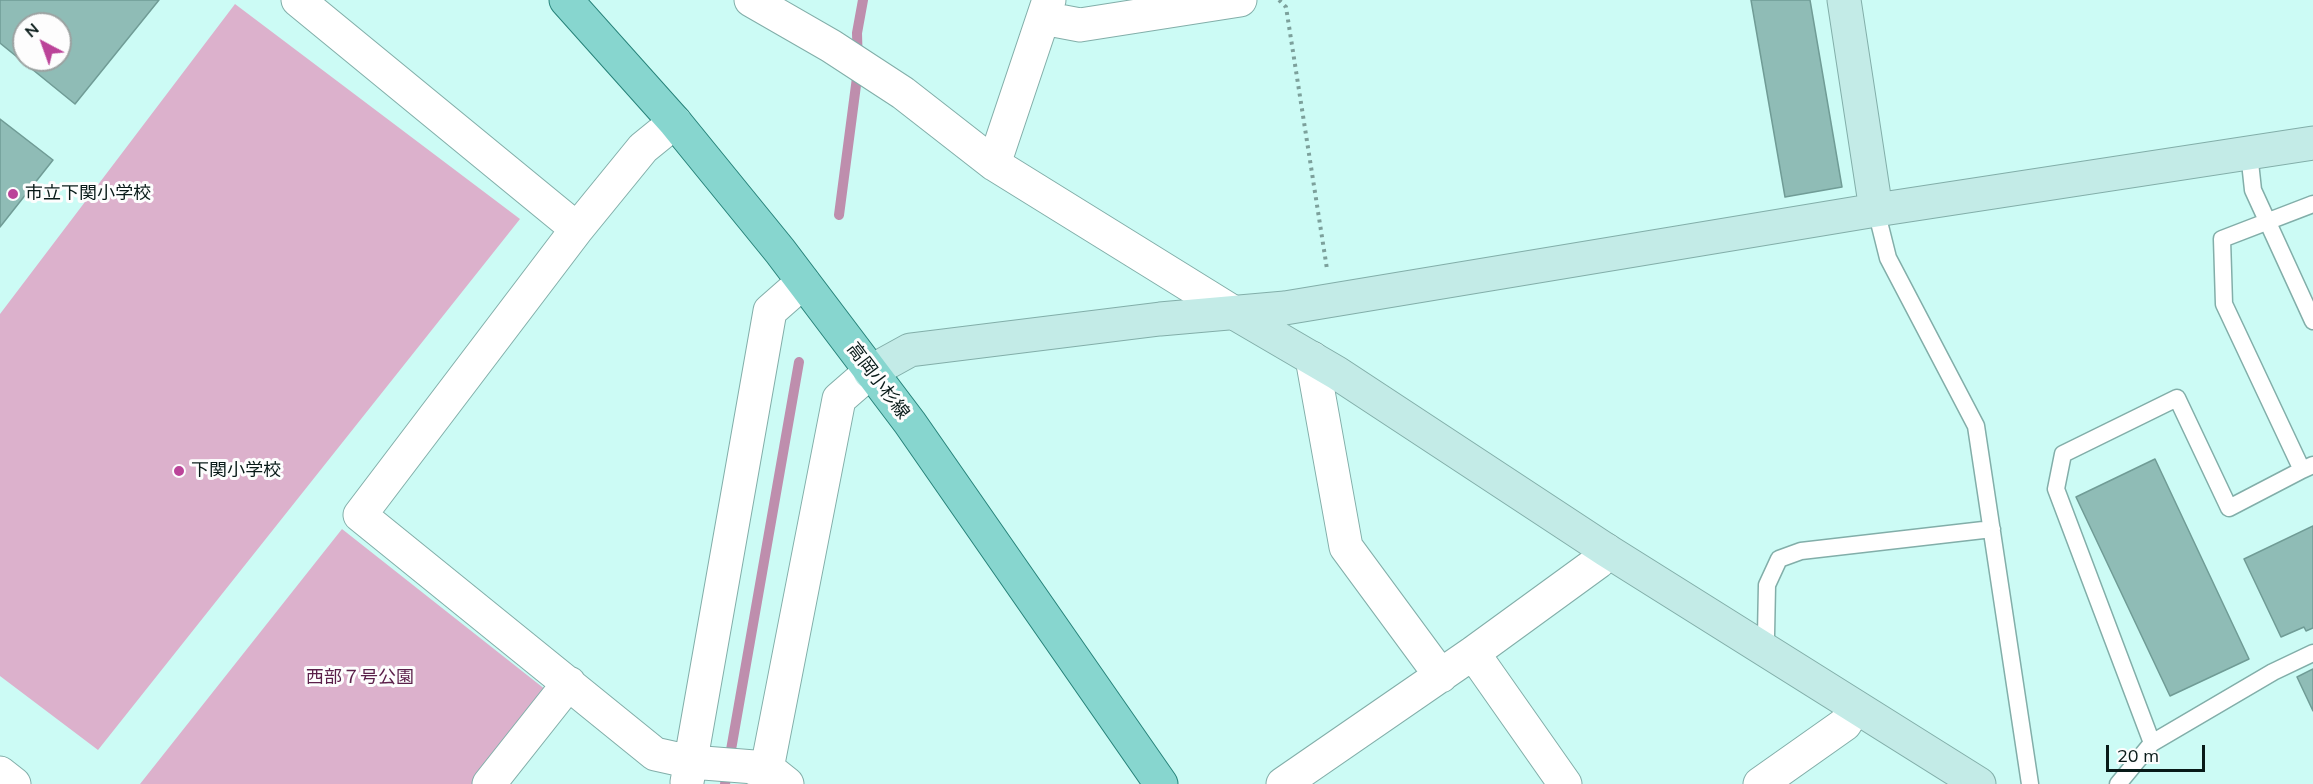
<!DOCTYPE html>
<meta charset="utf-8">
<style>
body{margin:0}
#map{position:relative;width:2313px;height:784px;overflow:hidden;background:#ccfbf5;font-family:Mulish,sans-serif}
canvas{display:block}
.north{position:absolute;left:12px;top:12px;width:60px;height:60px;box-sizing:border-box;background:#fdfdfd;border:2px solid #9ba2a1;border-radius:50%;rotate:319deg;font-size:16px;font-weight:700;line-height:24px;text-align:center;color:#081a18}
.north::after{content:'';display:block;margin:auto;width:21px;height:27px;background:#b49;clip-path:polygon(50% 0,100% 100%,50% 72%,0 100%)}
.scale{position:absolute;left:2106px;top:745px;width:99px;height:27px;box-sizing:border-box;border:3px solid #081a18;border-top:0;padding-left:8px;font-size:18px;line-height:21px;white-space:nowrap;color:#081a18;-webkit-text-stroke:4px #fdfdfd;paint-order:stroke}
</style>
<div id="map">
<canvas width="2313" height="784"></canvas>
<div class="north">N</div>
<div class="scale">20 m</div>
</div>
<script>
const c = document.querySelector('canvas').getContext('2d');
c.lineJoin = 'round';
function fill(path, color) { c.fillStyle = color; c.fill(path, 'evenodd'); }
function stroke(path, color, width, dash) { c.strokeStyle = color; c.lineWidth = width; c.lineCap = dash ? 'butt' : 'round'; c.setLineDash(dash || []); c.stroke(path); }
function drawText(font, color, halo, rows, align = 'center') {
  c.font = font + ' Mulish,"Noto Sans JP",sans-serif'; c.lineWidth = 6; c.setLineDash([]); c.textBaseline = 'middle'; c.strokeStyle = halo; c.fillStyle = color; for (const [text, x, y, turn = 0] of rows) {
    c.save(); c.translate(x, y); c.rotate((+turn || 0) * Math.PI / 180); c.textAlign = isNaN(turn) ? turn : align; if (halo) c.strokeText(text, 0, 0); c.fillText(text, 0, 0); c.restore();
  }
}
const green = new Path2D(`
 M 235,4 L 520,219 L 98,750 L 0,676 L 0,314 Z
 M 342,529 L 546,690 L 472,784 L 140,784 Z`);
const stream = new Path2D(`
 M 839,215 L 858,70 L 857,33 L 863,0
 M 725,784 L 799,362`);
const building = new Path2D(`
 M 0,0 L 159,0 L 75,104 L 0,43 ZM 24,24 L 60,24 L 60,60 L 24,60 Z
 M 1751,0 L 1810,0 L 1842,187 L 1785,197 Z
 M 0,119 L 53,160 L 0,227 Z
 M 2155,459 L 2249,659 L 2170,696 L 2076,497 Z
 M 2313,526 L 2313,628 L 2306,631 L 2304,627 L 2281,637 L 2244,559 Z
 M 2313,669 L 2313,711 L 2297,677 Z`);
const path = new Path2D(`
 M 1279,0 L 1286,7 L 1327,269`);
const lane = new Path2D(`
 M 2249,153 L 2253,190 L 2313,321
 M 2313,204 L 2222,239 L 2224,304 L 2302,470 L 2313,465
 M 1876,210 L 1888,258 L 1976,426 L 2030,784
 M 2302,470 L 2229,508 L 2177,398 L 2063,454 L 2056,489 L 2152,743 L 2273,672 L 2313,653
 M 1760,647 L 1766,635 L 1767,585 L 1779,559 L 1801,551 L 1992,529
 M 2118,784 L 2152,743`);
const street = new Path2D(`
 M 298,0 L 577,229
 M 751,0 L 831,46 L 903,93 L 994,164 L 1236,314
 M 1043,18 L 1080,25 L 1240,0
 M 675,122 L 643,148 L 577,229 L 360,515 L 655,754 L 691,762 L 767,768 L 787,784
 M 994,164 L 1049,0
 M 1312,358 L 1346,547 L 1441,676
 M 1473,653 L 1565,784
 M 0,773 L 14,784
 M 687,782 L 770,311 L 803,282
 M 489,784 L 569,683
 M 764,784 L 839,399 L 870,372
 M 1283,784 L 1473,653 L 1598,562 L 1606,550
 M 1760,784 L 1845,724 L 1855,707`);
const secondary = new Path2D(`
 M 1844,0 L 1876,210
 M 1236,314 L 1337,373 L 1606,550 L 1979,784
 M 870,372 L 910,350 L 1160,319 L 1285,308 L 1876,210 L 2313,143`);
const primary = new Path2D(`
 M 566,0 L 675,122 L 780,251 L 910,423 L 1161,784`);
const markers = [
 [13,194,6,"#b49"],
 [179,471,6,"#b49"]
];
const poiNames = [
 ["市立下関小学校",25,194],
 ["下関小学校",191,471]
];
const streetNames = [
 ["高岡小杉線",878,381,53]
];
const parkNames = [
 ["西部７号公園",360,678]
];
fill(green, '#dcb1cc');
stroke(stream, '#be8ead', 10);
fill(building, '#8fbcb6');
stroke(building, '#709c96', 1.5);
stroke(lane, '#82aea9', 19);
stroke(street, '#82aea9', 35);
stroke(secondary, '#82aea9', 35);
stroke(primary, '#27837a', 35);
stroke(path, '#7ca09b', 4, [3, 4.5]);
stroke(lane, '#fff', 16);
stroke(street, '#fff', 33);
stroke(secondary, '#c3ebe7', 33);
stroke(primary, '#87d6cf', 33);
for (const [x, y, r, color] of markers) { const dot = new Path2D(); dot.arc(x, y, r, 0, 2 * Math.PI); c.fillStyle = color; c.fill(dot); stroke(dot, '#fdfdfd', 2); }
drawText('18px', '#081a18', '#fdfdfd', poiNames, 'left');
drawText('18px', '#081a18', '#fdfdfd', streetNames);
drawText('18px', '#5a1f49', '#fdfdfd', parkNames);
</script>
